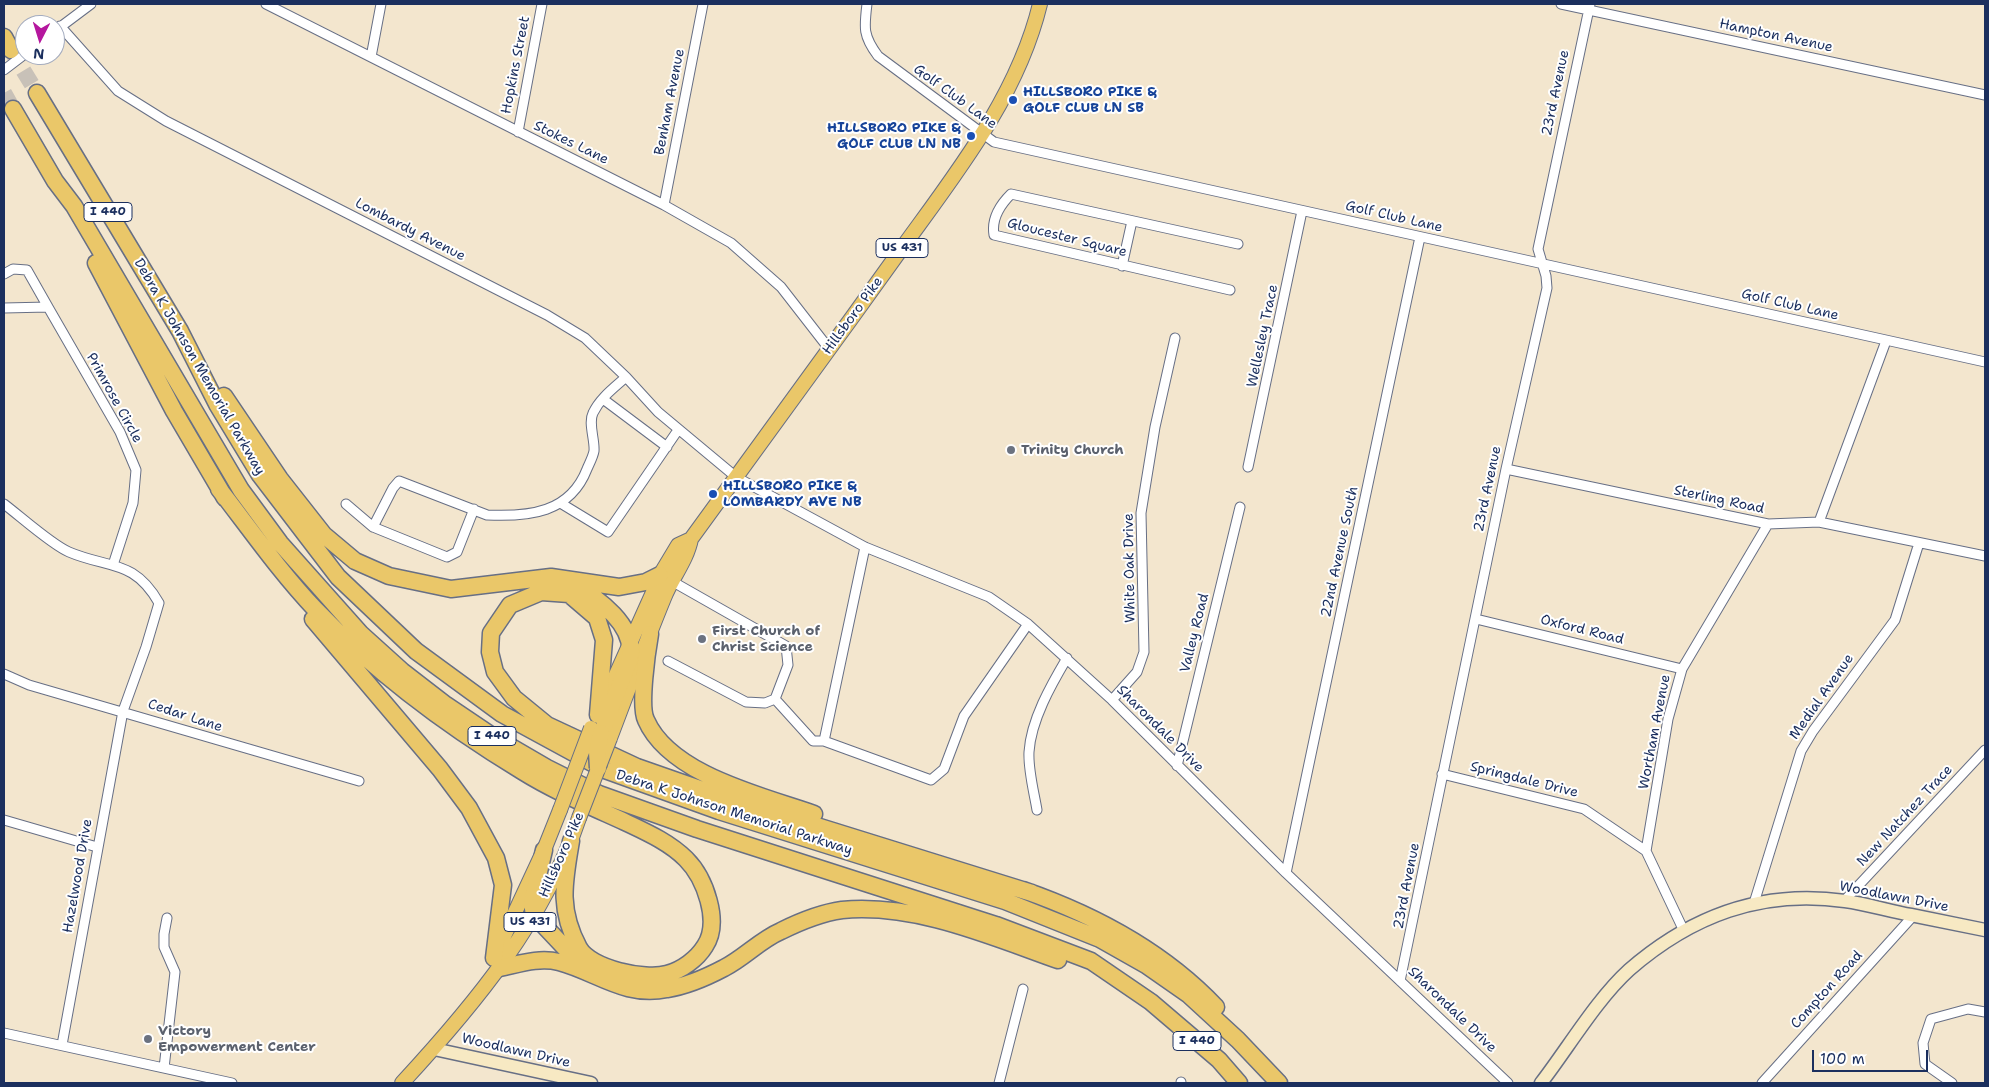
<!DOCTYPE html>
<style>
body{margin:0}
#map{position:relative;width:1989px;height:1087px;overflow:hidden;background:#f3e6ce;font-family:"Shantell Sans",sans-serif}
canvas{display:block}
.frame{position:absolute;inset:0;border:5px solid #1b2f5e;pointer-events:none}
.north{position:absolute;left:15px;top:15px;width:50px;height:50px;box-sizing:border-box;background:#fff;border:1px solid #a4acbf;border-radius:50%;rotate:185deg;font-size:14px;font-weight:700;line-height:20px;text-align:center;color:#1b2f5e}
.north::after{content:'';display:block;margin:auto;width:18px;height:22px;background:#b5179e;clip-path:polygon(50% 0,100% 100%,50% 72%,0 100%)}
.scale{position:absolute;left:1812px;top:1050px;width:116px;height:22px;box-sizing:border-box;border:2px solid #1b2f5e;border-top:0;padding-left:6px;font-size:15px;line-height:18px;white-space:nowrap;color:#1b2f5e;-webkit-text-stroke:4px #fff;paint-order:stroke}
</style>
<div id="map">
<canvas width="1989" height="1087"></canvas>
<div class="frame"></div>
<div class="north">N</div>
<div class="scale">100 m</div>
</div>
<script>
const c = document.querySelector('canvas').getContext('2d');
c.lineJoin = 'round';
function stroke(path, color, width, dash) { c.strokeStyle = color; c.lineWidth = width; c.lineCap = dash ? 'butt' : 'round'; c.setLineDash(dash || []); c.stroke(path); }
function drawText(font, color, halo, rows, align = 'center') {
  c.font = font + ' "Shantell Sans",sans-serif'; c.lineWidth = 4; c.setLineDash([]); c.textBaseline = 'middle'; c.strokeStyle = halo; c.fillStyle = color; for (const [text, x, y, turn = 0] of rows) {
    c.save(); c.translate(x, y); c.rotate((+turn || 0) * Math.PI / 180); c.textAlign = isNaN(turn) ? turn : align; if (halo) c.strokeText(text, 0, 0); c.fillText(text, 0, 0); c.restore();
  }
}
const highwayTunnel = new Path2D(`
 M 11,50 L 37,93
 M 4,93 L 13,109`);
const street = new Path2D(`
 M 266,4 L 664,205 L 731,243 L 781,287 L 830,350
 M 867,4 C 864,28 863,36 878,56 L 994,142 L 1985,362
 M 1561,4 L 1985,95
 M 60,26 L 118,91 L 166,121 L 547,315 L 585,338 L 626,377 L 658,412 L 736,477 L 865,547 L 989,597 L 1028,624 L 1112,700 L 1286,873 L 1508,1083
 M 55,31 L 91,4
 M 371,57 L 381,4
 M 4,70 L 25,54
 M 518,132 L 542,4
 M 664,205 L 703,4
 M 1122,266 L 1132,221
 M 4,274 L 13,269 L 27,270 L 48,307
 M 1230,290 L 994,235 C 991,218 1000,205 1011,194 L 1238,244
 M 4,308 L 48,307 L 120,432 L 136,470 L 133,503 L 113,565
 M 603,399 L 667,447
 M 1248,467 L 1302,211
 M 1506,469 L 1768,524 L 1819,522 L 1985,556
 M 4,504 C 20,516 52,545 69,552 C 109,569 134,559 159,603 L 146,647 L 123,711 L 62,1045
 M 346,504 L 373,527 L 447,557 L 457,552 L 474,509
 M 562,504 L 608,532 L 678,430
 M 1819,522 L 1886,341
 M 373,527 L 393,488 L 399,481 L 487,515 C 529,517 570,513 587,469 C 589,464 593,457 594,451 C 595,440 588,423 593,413 C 600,398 614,388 626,377
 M 1476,619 L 1682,669
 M 668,661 L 746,702 L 765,703 L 775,699 L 788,665 L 786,646 L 668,579
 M 4,674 L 29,685 L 359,781
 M 775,699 L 813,741 L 824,741 L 931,780 L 944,769 L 964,716 L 1028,624
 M 1112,700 L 1137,672 L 1144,652 L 1141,513 L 1155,427 L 1175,338
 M 824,741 L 865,547
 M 1177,766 L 1240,507
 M 1442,774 L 1584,809 L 1646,851
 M 1037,810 C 1034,792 1028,770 1029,752 C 1031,720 1051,685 1067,658
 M 4,820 L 97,847
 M 1286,873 L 1420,237
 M 1844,901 L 1985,750
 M 1754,903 L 1801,751 L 1813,731 L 1895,620 L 1919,543
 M 1683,929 L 1646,851 L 1668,719 L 1682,669 L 1768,524
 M 1400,981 L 1506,469 L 1547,288 L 1546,276 L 1538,249 L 1590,4
 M 4,1033 L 232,1083
 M 164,1068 L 175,972 L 164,947 L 164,934 L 167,918
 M 999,1083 L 1023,989
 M 1181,1083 L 1181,1082
 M 1762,1083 L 1913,916
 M 1952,1083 L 1925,1064 L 1923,1043 L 1931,1019 L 1968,1009 L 1985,1012`);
const secondary = new Path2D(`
 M 434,1049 L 591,1083
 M 1541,1083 C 1568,1048 1597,999 1629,970 C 1691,916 1761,889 1845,901 C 1867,904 1889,911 1911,915 C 1936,920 1961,925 1985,930`);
const primary = new Path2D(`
 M 601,708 L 663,570 L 678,545 L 691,539
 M 610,738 C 628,691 645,644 664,598 C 672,578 687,560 691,539 C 760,444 829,350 897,255 C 953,177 1017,99 1040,4
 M 497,951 L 544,850 L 560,810
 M 402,1083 C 474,1005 545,920 579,818`);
const highway = new Path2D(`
 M 4,37 L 11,50
 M 37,93 L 180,331 L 217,404 L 260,475 L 338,577 L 416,651 L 502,714 L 605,770 L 719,811 L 1005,901 L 1100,939 L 1146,965 L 1189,995 L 1238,1040 L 1279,1083
 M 13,109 L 55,181 L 74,206 L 241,490 L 280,543 L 361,634 L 402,671 L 446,705 L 492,736 L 547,768 L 599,794 L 697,829 L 996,925 L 1091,961 L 1151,1002 L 1219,1060 L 1239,1083
 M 96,263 L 174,411 L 225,498
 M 224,396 L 280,479 L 324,535 L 355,561 L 389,576 L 451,589 L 551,577 L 619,587 L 646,582 L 660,575
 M 219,489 C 250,529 280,572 315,609 C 376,673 446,725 522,771 C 554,791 590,806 625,822 C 646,832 669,842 686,859 C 705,878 721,922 705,946 C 697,959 682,970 667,974 C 645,980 591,969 579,948 C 558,909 564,882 571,841
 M 571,583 C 597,597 639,627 629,661 L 603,729
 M 313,619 L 440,769 L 469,808 L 496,858 L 503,885 L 494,958
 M 650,634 C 647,651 639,706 646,720 C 670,775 763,796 814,814
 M 598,715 L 604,640 L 597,618 L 569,594 L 541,592 L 510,605 L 491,633 L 490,652 L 495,672 L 514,698 L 547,725 L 637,767 L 720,796 L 1032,893
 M 544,850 L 532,902 L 534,915 L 583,967
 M 1023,890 C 1095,915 1163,951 1216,1007
 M 500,968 C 519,964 539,957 559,962 C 597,972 625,998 667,989 C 686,986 707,977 724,968 C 744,958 760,940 781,931 C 799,922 821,913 842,910 C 915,903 990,936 1058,960`);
const primaryBridge = new Path2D(`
 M 560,810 L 591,728
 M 579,818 L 610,738`);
const highwayBridge = new Path2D(`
 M 598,768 L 597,752 L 601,733`);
const markers = [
 [1013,100,5,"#1a4fb4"],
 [971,136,5,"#1a4fb4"],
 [1011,450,5,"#6b7280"],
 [713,494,5,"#1a4fb4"],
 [702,639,5,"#6b7280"],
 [148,1039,5,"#6b7280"]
];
const shields = [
 [108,212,48],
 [902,248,52],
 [492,736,48],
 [530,922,52],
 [1197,1041,48]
];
const shieldNames = [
 ["I 440",108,212],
 ["US 431",902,248],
 ["I 440",492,736],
 ["US 431",530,922],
 ["I 440",1197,1041]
];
const streetNames = [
 ["Hampton Avenue",1776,36,12],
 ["Hopkins Street",516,65,-79],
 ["23rd Avenue",1556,93,-78],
 ["Golf Club Lane",955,97,36],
 ["Benham Avenue",670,102,-79],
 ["Stokes Lane",571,143,26],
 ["Golf Club Lane",1394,217,13],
 ["Lombardy Avenue",410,230,27],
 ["Gloucester Square",1067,238,14],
 ["Golf Club Lane",1790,305,13],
 ["Hillsboro Pike",853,316,-54],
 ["Wellesley Trace",1263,336,-78],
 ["Debra K Johnson Memorial Parkway",199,367,60],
 ["Primrose Circle",114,398,61],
 ["23rd Avenue",1488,489,-78],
 ["Sterling Road",1719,500,12],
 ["22nd Avenue South",1340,552,-78],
 ["White Oak Drive",1130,568,-91],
 ["Oxford Road",1582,630,14],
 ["Valley Road",1195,633,-76],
 ["Medial Avenue",1822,697,-55],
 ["Cedar Lane",185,716,18],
 ["Sharondale Drive",1160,729,45],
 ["Wortham Avenue",1655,732,-79],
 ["Springdale Drive",1524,780,14],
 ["Debra K Johnson Memorial Parkway",734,813,18],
 ["New Natchez Trace",1905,816,-47],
 ["Hillsboro Pike",562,855,-66],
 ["Hazelwood Drive",78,876,-80],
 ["23rd Avenue",1407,886,-79],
 ["Woodlawn Drive",1894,897,11],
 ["Compton Road",1827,990,-48],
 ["Sharondale Drive",1452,1010,44],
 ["Woodlawn Drive",516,1051,13]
];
const transitNames = [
 ["HILLSBORO PIKE &",1023,92],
 ["GOLF CLUB LN SB",1023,108],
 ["HILLSBORO PIKE &",961,128,"right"],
 ["GOLF CLUB LN NB",961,144,"right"],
 ["HILLSBORO PIKE &",723,486],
 ["LOMBARDY AVE NB",723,502]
];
const worshipNames = [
 ["Trinity Church",1021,450],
 ["First Church of",712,631],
 ["Christ Science",712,647],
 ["Victory",158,1031],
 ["Empowerment Center",158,1047]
];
stroke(highwayTunnel, '#c8c1b8', 16, [16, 8]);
stroke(street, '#676f85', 11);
stroke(secondary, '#676f85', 15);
stroke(primary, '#676f85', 16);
stroke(highway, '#676f85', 19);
stroke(street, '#fff', 9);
stroke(secondary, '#f7e9c3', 12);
stroke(primary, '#eac769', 14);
stroke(highway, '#eac769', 16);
stroke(primaryBridge, '#676f85', 16, []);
stroke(highwayBridge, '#676f85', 19, []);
stroke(primaryBridge, '#eac769', 14);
stroke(highwayBridge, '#eac769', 16);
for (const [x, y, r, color] of markers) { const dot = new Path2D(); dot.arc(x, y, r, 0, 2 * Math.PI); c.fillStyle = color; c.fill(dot); stroke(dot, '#fff', 2); }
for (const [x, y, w] of shields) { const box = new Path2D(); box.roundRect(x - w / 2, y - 9.5, w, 19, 4); c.fillStyle = '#fff'; c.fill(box); stroke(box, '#1b2f5e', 1); }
drawText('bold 12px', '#1b2f5e', null, shieldNames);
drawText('14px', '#1b2f5e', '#fff', streetNames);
drawText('bold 14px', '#164399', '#fff', transitNames, 'left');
drawText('bold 14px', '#5b616d', '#fff', worshipNames, 'left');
</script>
